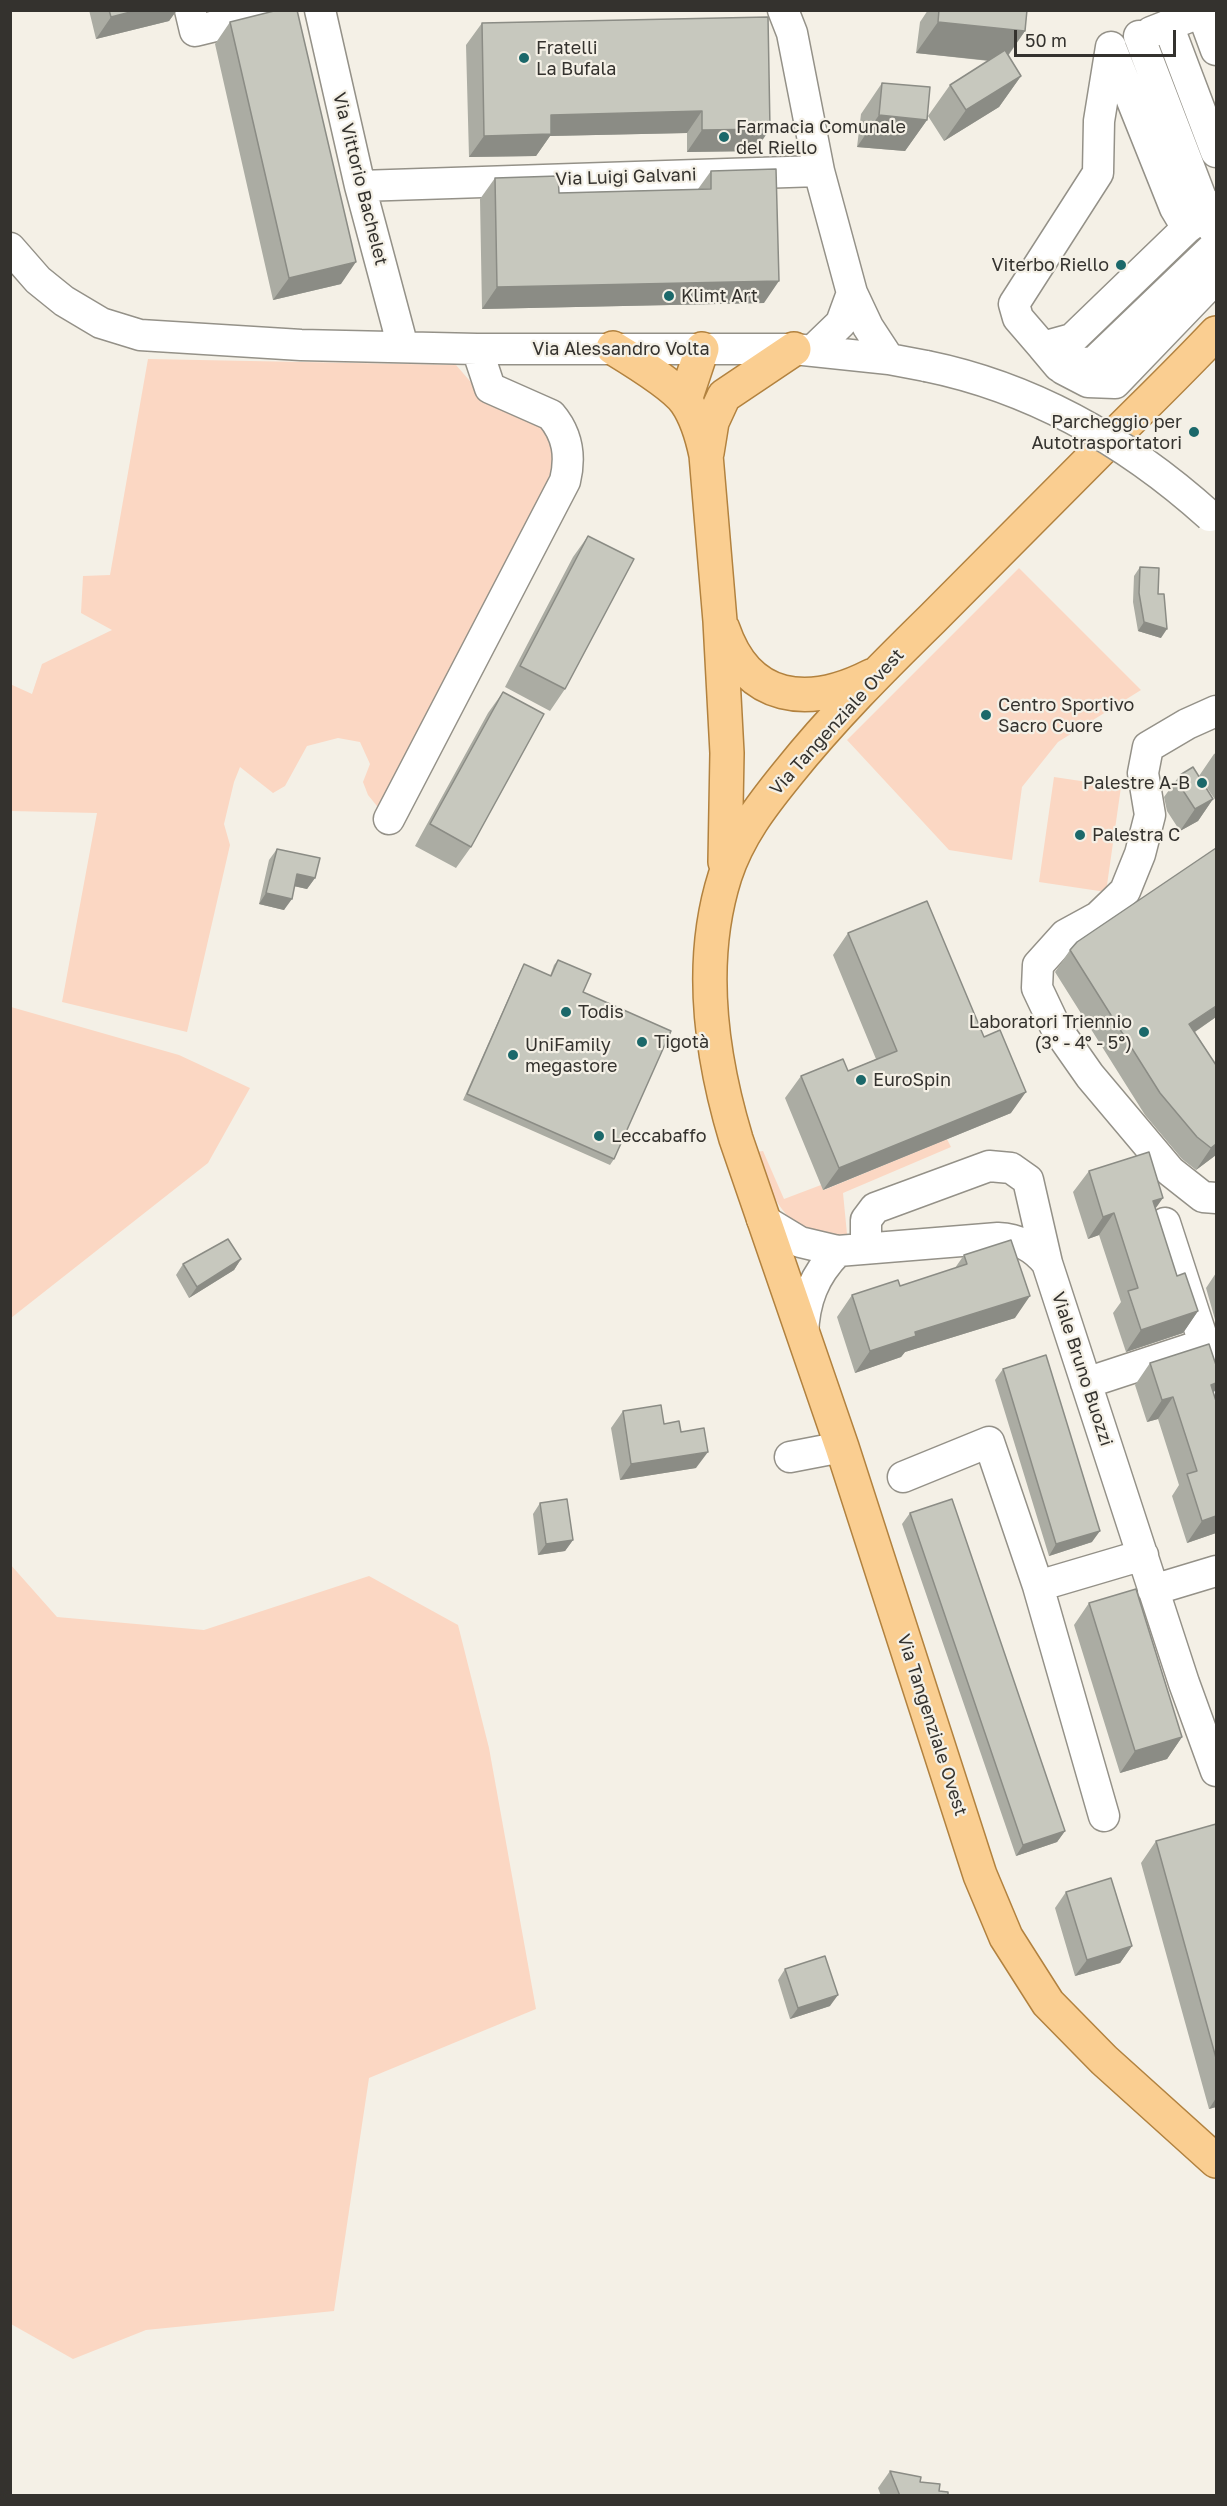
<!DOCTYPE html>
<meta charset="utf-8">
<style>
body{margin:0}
#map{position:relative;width:1227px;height:2506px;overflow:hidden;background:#f4f0e6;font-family:"Golos Text",sans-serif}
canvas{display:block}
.frame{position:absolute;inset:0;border:12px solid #34322e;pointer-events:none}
.scale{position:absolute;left:1014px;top:30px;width:162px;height:27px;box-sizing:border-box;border:3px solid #34322e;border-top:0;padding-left:8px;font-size:18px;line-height:21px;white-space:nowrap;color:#34322e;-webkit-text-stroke:4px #f4f0e6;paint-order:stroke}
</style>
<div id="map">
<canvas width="1227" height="2506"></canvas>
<div class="frame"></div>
<div class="scale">50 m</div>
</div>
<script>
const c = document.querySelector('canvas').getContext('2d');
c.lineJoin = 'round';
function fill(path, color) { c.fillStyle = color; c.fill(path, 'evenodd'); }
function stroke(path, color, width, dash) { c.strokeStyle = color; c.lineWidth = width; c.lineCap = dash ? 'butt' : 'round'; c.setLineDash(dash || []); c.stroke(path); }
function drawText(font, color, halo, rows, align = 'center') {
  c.font = font + ' "Golos Text",sans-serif'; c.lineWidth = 4.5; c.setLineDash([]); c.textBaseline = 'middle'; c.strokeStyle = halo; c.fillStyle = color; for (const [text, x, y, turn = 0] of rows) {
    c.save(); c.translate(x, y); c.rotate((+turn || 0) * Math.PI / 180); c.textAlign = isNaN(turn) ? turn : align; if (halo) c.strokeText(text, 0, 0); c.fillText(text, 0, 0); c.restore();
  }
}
const green = new Path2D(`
 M 148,359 L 456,365 L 482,395 L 545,423 L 558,467 L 381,811 L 368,795 L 363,782 L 370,764 L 360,742 L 338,738 L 307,746 L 285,786 L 273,793 L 240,767 L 234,782 L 224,824 L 230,845 L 187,1032 L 62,1002 L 97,813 L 11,811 L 10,684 L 32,694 L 42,664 L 112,630 L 81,613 L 83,576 L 110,575 Z
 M 1019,568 L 1141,690 L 1058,742 L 1022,787 L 1012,860 L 949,850 L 847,740 Z
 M 1054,777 L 1121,787 L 1106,892 L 1039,882 Z
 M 11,1007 L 179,1055 L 250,1088 L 208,1163 L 11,1318 Z
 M 947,1139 L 951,1147 L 843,1193 L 847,1234 C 791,1245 770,1196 756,1152 L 763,1151 L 784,1199 L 821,1185 L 824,1190 Z
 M 10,1564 L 57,1617 L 204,1630 L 369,1576 L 458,1625 L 489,1748 L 536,2009 L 369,2078 L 334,2311 L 146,2330 L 73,2359 L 11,2324 Z`);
const minor = new Path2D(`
 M 190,10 L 195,31 L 281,10
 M 320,10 L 360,186 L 403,347
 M 783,10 L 792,33 L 819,171 L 852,293 L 868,327 L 889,359
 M 1202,12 L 1216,50
 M 1168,25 L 1216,152
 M 1151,32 L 1207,10
 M 1139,36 L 1213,229
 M 1111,47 L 1099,121 L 1098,173 L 1014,304 L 1018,318 L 1043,347 L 1072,339 L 1187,228 L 1216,206
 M 1111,48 L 1175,208 L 1187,228
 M 360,186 L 819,171
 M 10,248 L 38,280 L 64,301 L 101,323 L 140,335 L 301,345 L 477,349 L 794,349 L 889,359 L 926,366
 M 1043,347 L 1059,366 L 1094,362 L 1216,245
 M 812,351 L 841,323 L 852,293
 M 1063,369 L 1088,382 L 1115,383 L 1216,278
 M 1216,711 L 1187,724 L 1148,747 L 1143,773 L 1150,815 L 1140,854 L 1125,891 L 1098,917 L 1065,935 L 1038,965 L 1037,988 L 1055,1026 L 1090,1076 L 1170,1171 L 1203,1197 L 1216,1198
 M 389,819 L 565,481 C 571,456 568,435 551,415 L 490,388 L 477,349
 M 762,1219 L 800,1242 L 838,1251 L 998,1238 C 1019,1239 1034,1247 1047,1263 L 1184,1683 L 1216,1771
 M 1165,1223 L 1216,1380
 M 866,1248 L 866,1220 L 875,1208 L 989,1166 L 1011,1168 L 1028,1180 L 1047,1263
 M 803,1335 C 804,1301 814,1275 838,1251
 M 1086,1383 L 1205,1344
 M 790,1457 L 842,1447
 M 903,1477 L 989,1442 L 1038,1586 L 1104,1816
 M 1038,1586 L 1143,1555
 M 1153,1590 L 1216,1571`);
const major = new Path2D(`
 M 1216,333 C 1183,368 1148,402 1114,436 C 1053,497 993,558 932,619 C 882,668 832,718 788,773 C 762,805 738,836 725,876 C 698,961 711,1056 736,1139 L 842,1447 L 980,1875 L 1006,1937 L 1048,2003 L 1104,2060 L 1216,2161
 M 613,348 C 631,359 674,385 686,402 C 697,418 702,436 706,455 L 720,621 L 727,753 L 725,862
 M 685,400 L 702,349
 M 707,453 L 712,422 L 724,396 L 794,349
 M 723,629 C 748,702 808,708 871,676`);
const minorBridge = new Path2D(`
 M 926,366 C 1034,388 1129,443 1210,516`);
const wall = new Path2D(`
 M 89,10 L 177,10 L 169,21 L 96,39 Z
 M 928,10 L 1027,10 L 1025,31 L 1008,56 L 1021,76 L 999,107 L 944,141 L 928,116 L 950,85 L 989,61 L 916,53 L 920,22 Z
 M 768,17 L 755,151 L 687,152 L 687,133 L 550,136 L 536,156 L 469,157 L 466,45 L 482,23 Z
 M 230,22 L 341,284 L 273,300 L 215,44 Z
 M 882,83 L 927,120 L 905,151 L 857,147 L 861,114 Z
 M 711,171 L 764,303 L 482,309 L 480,199 L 495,178 L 559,193 L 698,189 Z
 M 588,536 L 565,689 L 550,711 L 505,687 L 573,557 Z
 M 1140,567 L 1158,594 L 1161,638 L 1138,631 L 1133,602 L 1134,576 Z
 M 503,692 L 471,847 L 456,868 L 415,846 L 488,713 Z
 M 1216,753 L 1216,801 L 1199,776 L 1214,754 Z
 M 1180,775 L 1213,799 L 1198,821 L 1180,831 L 1167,811 L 1164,797 Z
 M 277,849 L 315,878 L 307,889 L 294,886 L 284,910 L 259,904 L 269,860 Z
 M 848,933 L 1011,1113 L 823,1190 L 785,1098 L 801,1076 L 848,1071 L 876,1059 L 833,955 Z
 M 1070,950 L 1216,1017 L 1195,1032 L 1216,1065 L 1216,1155 L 1196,1170 L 1182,1159 L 1145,1115 L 1055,972 Z
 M 558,960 L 583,992 L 614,1159 L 610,1165 L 463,1100 L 521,970 L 524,964 L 550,976 L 554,965 Z
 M 1089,1171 L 1155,1209 L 1177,1276 L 1198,1311 L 1183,1333 L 1126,1352 L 1113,1313 L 1121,1302 L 1099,1235 L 1088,1239 L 1073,1192 Z
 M 964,1255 L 1015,1318 L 905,1352 L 901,1357 L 855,1373 L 837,1317 L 852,1295 L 900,1286 L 955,1268 Z
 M 241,1259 L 234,1270 L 189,1298 L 176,1275 L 183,1264 Z
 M 1216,1273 L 1216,1323 L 1206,1288 Z
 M 1150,1363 L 1214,1393 L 1216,1533 L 1187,1543 L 1172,1496 L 1179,1485 L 1158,1419 L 1147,1422 L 1135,1385 Z
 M 1003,1369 L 1092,1542 L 1049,1556 L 995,1380 Z
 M 623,1411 L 664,1424 L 681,1432 L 696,1468 L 620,1480 L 611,1428 Z
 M 540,1503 L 573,1540 L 565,1551 L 538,1555 L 533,1514 Z
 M 910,1513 L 1065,1831 L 1057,1842 L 1016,1856 L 902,1524 Z
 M 1089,1603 L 1182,1737 L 1167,1759 L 1120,1773 L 1074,1625 Z
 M 1216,1824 L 1216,2107 L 1209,2109 L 1141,1863 L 1156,1841 Z
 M 1066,1892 L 1132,1946 L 1120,1963 L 1075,1976 L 1055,1908 Z
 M 785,1969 L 830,2006 L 790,2019 L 778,1980 Z
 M 890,2471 L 920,2482 L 948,2496 L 881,2496 L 878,2488 Z`);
const shadedWall = new Path2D(`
 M 138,10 L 177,10 L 169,21 L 96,39 L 111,17 Z
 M 938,22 L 1025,31 L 1003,62 L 916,53 Z
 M 1021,76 L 999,107 L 944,141 L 966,110 Z
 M 702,111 L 687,133 L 550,136 L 536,156 L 469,157 L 484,136 L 551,115 Z
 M 879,115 L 927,120 L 905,151 L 857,147 Z
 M 770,129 L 755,151 L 687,152 L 702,130 Z
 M 356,262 L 341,284 L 273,300 L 289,278 Z
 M 779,281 L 764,303 L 482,309 L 497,287 Z
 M 1144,622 L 1167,629 L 1161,638 L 1138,631 Z
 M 1213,799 L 1198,821 L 1180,831 L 1195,809 Z
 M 297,874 L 315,878 L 307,889 L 289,885 Z
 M 266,893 L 292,899 L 284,910 L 259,904 Z
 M 1216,1006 L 1216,1017 L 1174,1046 L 1189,1024 Z
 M 1026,1092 L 1011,1113 L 823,1190 L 839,1168 Z
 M 1216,1144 L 1216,1155 L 1196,1170 L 1211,1148 Z
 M 1163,1198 L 1148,1219 L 1153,1201 Z
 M 1114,1213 L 1099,1235 L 1088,1239 L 1103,1217 Z
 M 241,1259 L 234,1270 L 189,1298 L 197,1287 Z
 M 1030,1296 L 1015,1318 L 905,1352 L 901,1357 L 855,1373 L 870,1351 L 915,1332 Z
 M 1198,1311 L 1183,1333 L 1126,1352 L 1141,1330 Z
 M 1216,1383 L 1216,1389 L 1207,1403 L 1211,1385 Z
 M 1173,1397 L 1158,1419 L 1147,1422 L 1162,1400 Z
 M 708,1452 L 696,1468 L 620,1480 L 631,1464 Z
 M 1216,1516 L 1216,1533 L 1187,1543 L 1202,1521 Z
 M 1100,1531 L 1092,1542 L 1049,1556 L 1056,1544 Z
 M 573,1540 L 565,1551 L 538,1555 L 546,1544 Z
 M 1182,1737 L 1167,1759 L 1120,1773 L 1135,1751 Z
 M 1065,1831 L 1057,1842 L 1016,1856 L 1023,1845 Z
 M 1132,1946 L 1120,1963 L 1075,1976 L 1087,1960 Z
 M 838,1995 L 830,2006 L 790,2019 L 798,2008 Z
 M 1216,2098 L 1216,2107 L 1209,2109 Z`);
const building = new Path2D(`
 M 109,10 L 138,10 L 111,17 Z
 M 278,10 L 297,10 L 356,262 L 289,278 L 230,22 Z
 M 939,10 L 1027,10 L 1025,31 L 938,22 Z
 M 768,17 L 770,129 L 702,130 L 702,111 L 551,115 L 551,134 L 484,136 L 482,23 Z
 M 1005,50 L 1021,76 L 966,110 L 950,85 Z
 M 882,83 L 930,87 L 927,120 L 879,115 Z
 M 776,169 L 779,281 L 497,287 L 495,178 L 558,176 L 559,193 L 711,189 L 711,171 Z
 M 588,536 L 634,559 L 565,689 L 520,666 Z
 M 1140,567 L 1159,568 L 1158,594 L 1164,594 L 1167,629 L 1144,622 L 1139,593 Z
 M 503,692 L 544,714 L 471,847 L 430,824 Z
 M 1193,767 L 1213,799 L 1195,809 L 1182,789 L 1180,775 Z
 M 1216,848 L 1216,1006 L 1189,1024 L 1216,1065 L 1216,1144 L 1211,1148 L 1197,1137 L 1160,1093 L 1070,950 L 1077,942 Z
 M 277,849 L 320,858 L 315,878 L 297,874 L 292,899 L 266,893 Z
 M 927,901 L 984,1037 L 1000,1030 L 1026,1092 L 839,1168 L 801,1076 L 843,1059 L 848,1071 L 897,1051 L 848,933 Z
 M 558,960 L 591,974 L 583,992 L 671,1031 L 614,1159 L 467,1094 L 524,964 L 551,976 Z
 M 1149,1152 L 1163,1198 L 1153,1201 L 1177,1276 L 1185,1273 L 1198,1311 L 1141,1330 L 1128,1291 L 1138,1288 L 1114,1213 L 1103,1217 L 1089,1171 Z
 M 228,1239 L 241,1259 L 197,1287 L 183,1264 Z
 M 1011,1240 L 1030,1296 L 915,1332 L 916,1336 L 870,1351 L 852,1295 L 898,1280 L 900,1286 L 967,1264 L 964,1255 Z
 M 1209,1344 L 1216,1365 L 1216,1383 L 1211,1385 L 1216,1401 L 1216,1516 L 1202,1521 L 1187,1474 L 1197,1471 L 1173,1397 L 1162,1400 L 1150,1363 Z
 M 1046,1355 L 1100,1531 L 1056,1544 L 1003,1369 Z
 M 661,1405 L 664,1424 L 679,1421 L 681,1432 L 704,1428 L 708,1452 L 631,1464 L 623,1411 Z
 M 567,1499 L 573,1540 L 546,1544 L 540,1503 Z
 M 952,1499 L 1065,1831 L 1023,1845 L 910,1513 Z
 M 1136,1589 L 1182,1737 L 1135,1751 L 1089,1603 Z
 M 1216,1824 L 1216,2058 L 1156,1841 Z
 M 1111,1878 L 1132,1946 L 1087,1960 L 1066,1892 Z
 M 825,1956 L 838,1995 L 798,2008 L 785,1969 Z
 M 890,2471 L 921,2477 L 920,2482 L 940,2484 L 939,2491 L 948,2492 L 948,2496 L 900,2496 Z`);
const markers = [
 [524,58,6,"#1b686a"],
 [724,137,6,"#1b686a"],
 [1121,265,6,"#1b686a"],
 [669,296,6,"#1b686a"],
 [1194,432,6,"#1b686a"],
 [986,715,6,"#1b686a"],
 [1202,783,6,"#1b686a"],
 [1080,835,6,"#1b686a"],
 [566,1012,6,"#1b686a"],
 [1144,1032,6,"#1b686a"],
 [642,1042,6,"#1b686a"],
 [513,1055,6,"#1b686a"],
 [861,1080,6,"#1b686a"],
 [599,1136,6,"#1b686a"]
];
const poiNames = [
 ["Fratelli",536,48],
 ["La Bufala",536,69],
 ["Farmacia Comunale",736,127],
 ["del Riello",736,148],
 ["Viterbo Riello",1109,265,"right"],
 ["Klimt Art",681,296],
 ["Parcheggio per",1182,422,"right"],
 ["Autotrasportatori",1182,443,"right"],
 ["Centro Sportivo",998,705],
 ["Sacro Cuore",998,726],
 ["Palestre A-B",1190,783,"right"],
 ["Palestra C",1092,835],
 ["Todis",578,1012],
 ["Laboratori Triennio",1132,1022,"right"],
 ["(3° - 4° - 5°)",1132,1043,"right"],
 ["Tigotà",654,1042],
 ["UniFamily",525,1045],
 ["megastore",525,1066],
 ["EuroSpin",873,1080],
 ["Leccabaffo",611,1136]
];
const streetNames = [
 ["Via Luigi Galvani",626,177,-2],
 ["Via Vittorio Bachelet",360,179,76],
 ["Via Alessandro Volta",621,349],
 ["Via Tangenziale Ovest",837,722,-48],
 ["Viale Bruno Buozzi",1082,1369,72],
 ["Via Tangenziale Ovest",932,1725,72]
];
fill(green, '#fbd7c3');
stroke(minor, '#949188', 33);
stroke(major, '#b2823f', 36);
stroke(minor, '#fff', 30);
stroke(major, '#face91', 33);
stroke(minorBridge, '#949188', 33, []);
stroke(minorBridge, '#fff', 30);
fill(wall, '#abaca3');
fill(shadedWall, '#8b8c85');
fill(building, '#c7c8be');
stroke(building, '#8b8c85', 1.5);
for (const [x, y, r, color] of markers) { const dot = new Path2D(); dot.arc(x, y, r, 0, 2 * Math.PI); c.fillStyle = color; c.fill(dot); stroke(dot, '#f4f0e6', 2); }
drawText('18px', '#34322e', '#f4f0e6', poiNames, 'left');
drawText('18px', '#34322e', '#f4f0e6', streetNames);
</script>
